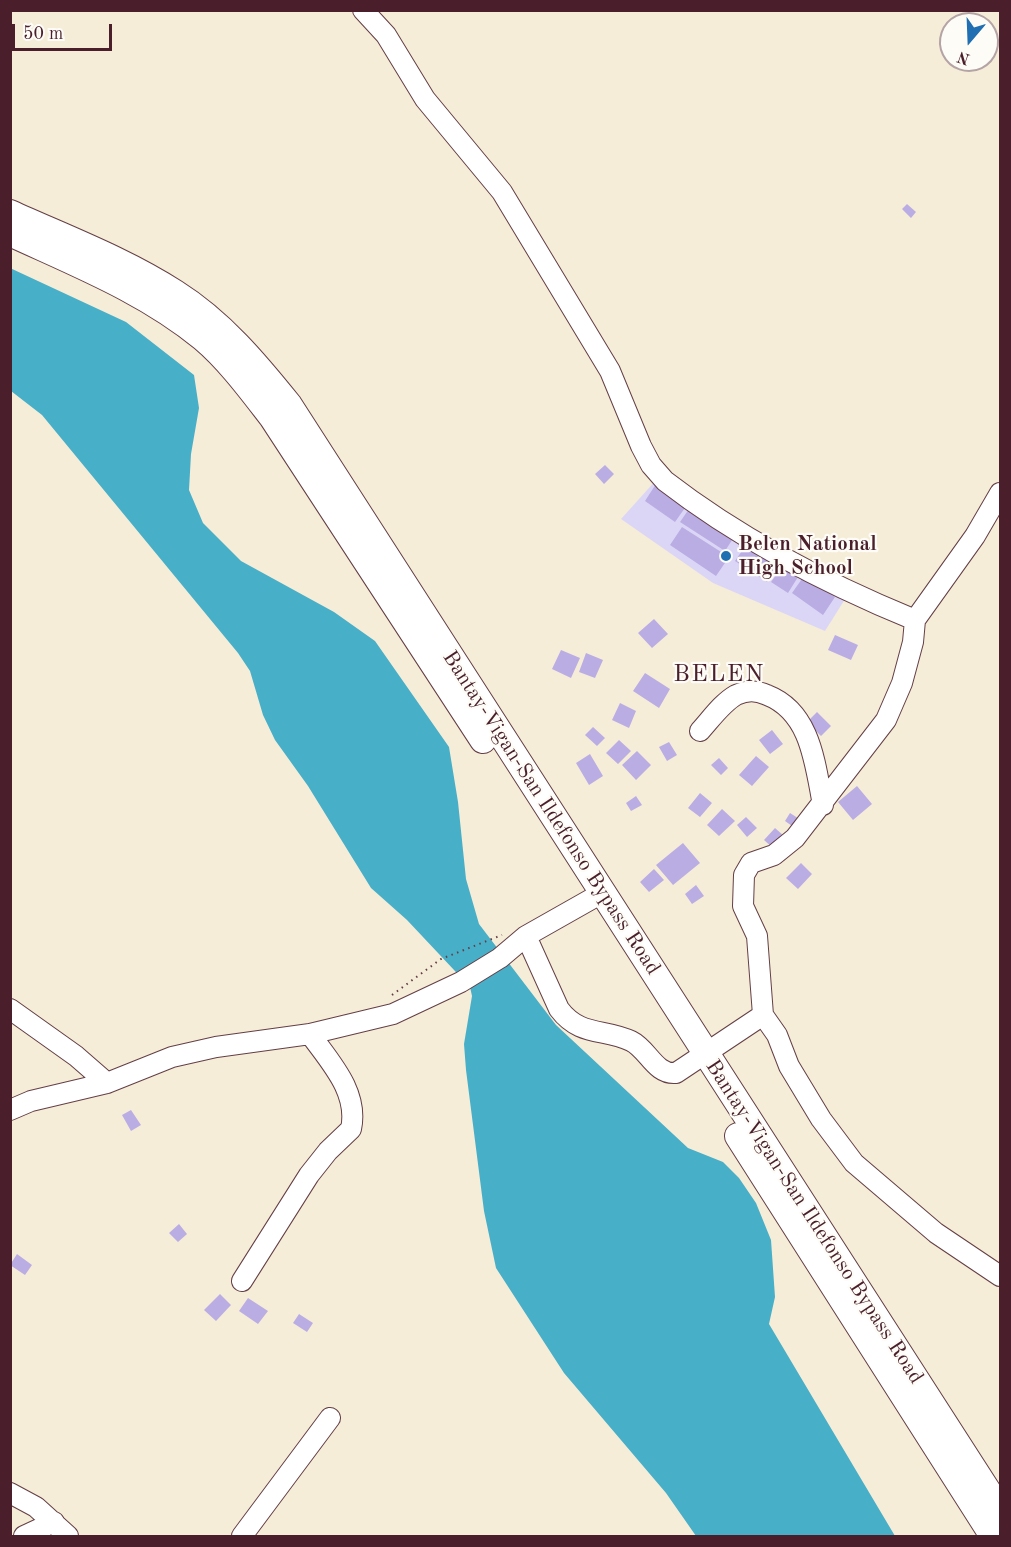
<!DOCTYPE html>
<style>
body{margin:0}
#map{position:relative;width:1011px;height:1547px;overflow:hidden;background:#f5edd8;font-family:"Old Standard TT",serif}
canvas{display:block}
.frame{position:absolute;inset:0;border:12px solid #4a1f2b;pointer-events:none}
.north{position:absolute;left:939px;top:12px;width:60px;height:60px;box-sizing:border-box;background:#fdfcf7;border:2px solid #b5a4a5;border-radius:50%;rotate:199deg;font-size:16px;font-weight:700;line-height:24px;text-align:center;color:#4a1f2b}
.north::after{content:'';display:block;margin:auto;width:21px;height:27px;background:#1f6fb2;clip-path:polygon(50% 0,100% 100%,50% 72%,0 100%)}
.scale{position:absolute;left:12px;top:24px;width:100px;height:27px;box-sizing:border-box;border:3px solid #4a1f2b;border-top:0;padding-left:8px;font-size:18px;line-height:21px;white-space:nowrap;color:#4a1f2b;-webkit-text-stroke:4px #fdfcf7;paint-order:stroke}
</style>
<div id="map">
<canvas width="1011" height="1547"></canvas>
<div class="frame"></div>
<div class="north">N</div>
<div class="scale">50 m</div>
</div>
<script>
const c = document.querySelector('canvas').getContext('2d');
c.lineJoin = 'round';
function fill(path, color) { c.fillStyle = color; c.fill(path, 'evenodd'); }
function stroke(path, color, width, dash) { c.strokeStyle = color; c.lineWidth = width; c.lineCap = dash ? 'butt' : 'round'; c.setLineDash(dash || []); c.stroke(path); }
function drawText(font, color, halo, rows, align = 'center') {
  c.font = font + ' "Old Standard TT",serif'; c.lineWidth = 4.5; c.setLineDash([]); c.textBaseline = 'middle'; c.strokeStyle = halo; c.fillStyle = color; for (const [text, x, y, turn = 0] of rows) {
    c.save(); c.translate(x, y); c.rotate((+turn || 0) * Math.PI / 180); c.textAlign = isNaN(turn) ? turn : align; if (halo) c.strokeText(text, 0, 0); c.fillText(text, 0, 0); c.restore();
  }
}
const built = new Path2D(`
 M 657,479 L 847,596 L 825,631 L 713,583 L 621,519 Z`);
const water = new Path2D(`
 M 10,268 L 126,322 L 194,375 L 199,408 L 191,454 L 189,490 L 203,523 L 241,561 L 334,612 L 375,641 L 449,747 L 458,802 L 466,879 L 479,924 L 556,1025 L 688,1148 L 723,1162 L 739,1178 L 756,1203 L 771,1240 L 775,1297 L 769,1324 L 895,1536 L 696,1536 L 666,1493 L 564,1373 L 496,1268 L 484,1211 L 466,1070 L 464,1044 L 472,996 L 470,987 L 407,920 L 371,888 L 308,786 L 275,740 L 263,715 L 250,671 L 238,653 L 42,415 L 11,391 Z`);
const building = new Path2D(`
 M 907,204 L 916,212 L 911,218 L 902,209 Z
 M 605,465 L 614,474 L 604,484 L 595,474 Z
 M 656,484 L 687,505 L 675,522 L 645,501 Z
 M 691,506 L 736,534 L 725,551 L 680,522 Z
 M 682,527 L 729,557 L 716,576 L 670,545 Z
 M 746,545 L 777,566 L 767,582 L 735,561 Z
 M 782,567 L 798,577 L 788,593 L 771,582 Z
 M 804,576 L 835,597 L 823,615 L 792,593 Z
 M 654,619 L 668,634 L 652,648 L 638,633 Z
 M 835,635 L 858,645 L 851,660 L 828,650 Z
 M 561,650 L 580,658 L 571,678 L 552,669 Z
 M 586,653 L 603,660 L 595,678 L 579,672 Z
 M 645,673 L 670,689 L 659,708 L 633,691 Z
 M 620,703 L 636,711 L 629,728 L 612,720 Z
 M 817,712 L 831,726 L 821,736 L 807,722 Z
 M 593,727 L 605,738 L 597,746 L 585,735 Z
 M 772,730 L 783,744 L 770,754 L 759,740 Z
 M 619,740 L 631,751 L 618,764 L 606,753 Z
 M 669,742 L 677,755 L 667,761 L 659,747 Z
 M 637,751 L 651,765 L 636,780 L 622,765 Z
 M 590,754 L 603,776 L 589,785 L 576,763 Z
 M 756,756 L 769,767 L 752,786 L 739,775 Z
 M 719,758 L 728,768 L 721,775 L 711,765 Z
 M 857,786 L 872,804 L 853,820 L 838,802 Z
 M 700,793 L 712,803 L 700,817 L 688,808 Z
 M 636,796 L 642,805 L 631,811 L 626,803 Z
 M 722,809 L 735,821 L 719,836 L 707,825 Z
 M 790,813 L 804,822 L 799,831 L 785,821 Z
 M 746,817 L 757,828 L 747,837 L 737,825 Z
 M 775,828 L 784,836 L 773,848 L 764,840 Z
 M 683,843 L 700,863 L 673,885 L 656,865 Z
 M 801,863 L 812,874 L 798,889 L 786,878 Z
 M 654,869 L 664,880 L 649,892 L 640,882 Z
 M 696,885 L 704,896 L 692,904 L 685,894 Z
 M 131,1110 L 141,1125 L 131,1131 L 122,1115 Z
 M 179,1224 L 187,1234 L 178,1242 L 169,1233 Z
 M 17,1254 L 32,1265 L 25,1275 L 10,1265 Z
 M 220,1294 L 231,1305 L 216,1321 L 204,1310 Z
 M 248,1298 L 268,1311 L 258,1324 L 239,1311 Z
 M 299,1314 L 313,1323 L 307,1332 L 293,1323 Z`);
const path = new Path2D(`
 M 392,995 L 441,959 L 502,935`);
const minor = new Path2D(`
 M 363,10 L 386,35 L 425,99 L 502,192 L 610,371 L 641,446 L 651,465 L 665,481 C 740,539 827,584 915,620
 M 700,731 C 711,719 722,703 736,695 C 747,690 756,690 767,695 C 811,712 815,764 823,805
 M 526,936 L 559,1009 C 580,1037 604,1028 631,1041 C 648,1049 655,1075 676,1073 L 763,1015 L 757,936 L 743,906 L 744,875 L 751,863 L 774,855 L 795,838 L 886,720 L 902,683 L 913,642 L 915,620 L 975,536 L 1000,493
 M 10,1009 L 76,1056 L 107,1083
 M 763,1015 L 777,1035 L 789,1066 L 821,1119 L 854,1163 L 936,1233 L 1000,1276
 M 10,1110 L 31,1101 L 107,1083 L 172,1057 L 216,1047 L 310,1034 L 393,1014 L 461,982 L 500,958 L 526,936 L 602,893
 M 242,1281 L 309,1175 L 328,1151 L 351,1129 C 359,1092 330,1062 310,1034
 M 10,1493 L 36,1507 L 68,1536
 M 24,1536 L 54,1522
 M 242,1536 L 330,1418`);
const major = new Path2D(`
 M 10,213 C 65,238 124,260 175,293 C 221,322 256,364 289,405 L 1000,1510
 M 10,233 C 77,264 146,291 203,338 C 229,360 251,390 272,417 L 483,740
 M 738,1136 L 993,1536`);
const markers = [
 [726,556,6,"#1f6fb2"]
];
const poiNames = [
 ["Belen National",738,544],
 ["High School",738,568]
];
const streetNames = [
 ["Bantay-Vigan-San Ildefonso Bypass Road",551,813,57],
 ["Bantay-Vigan-San Ildefonso Bypass Road",814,1222,57]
];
const quarterNames = [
 ["BELEN",719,675]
];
fill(built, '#dcd6f6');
fill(water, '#48afc8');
fill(building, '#baade4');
stroke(minor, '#643e45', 22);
stroke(major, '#643e45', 28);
stroke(path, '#643e45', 2, [1.5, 4.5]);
stroke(minor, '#fff', 20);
stroke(major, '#fff', 26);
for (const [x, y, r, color] of markers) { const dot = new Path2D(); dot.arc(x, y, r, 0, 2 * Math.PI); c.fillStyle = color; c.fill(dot); stroke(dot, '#fdfcf7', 2); }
drawText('bold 21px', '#4a1f2b', '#fdfcf7', poiNames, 'left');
drawText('21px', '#4a1f2b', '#fdfcf7', streetNames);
c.letterSpacing = '1.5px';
drawText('24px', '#4a1f2b', '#fdfcf7', quarterNames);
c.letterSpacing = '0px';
</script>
